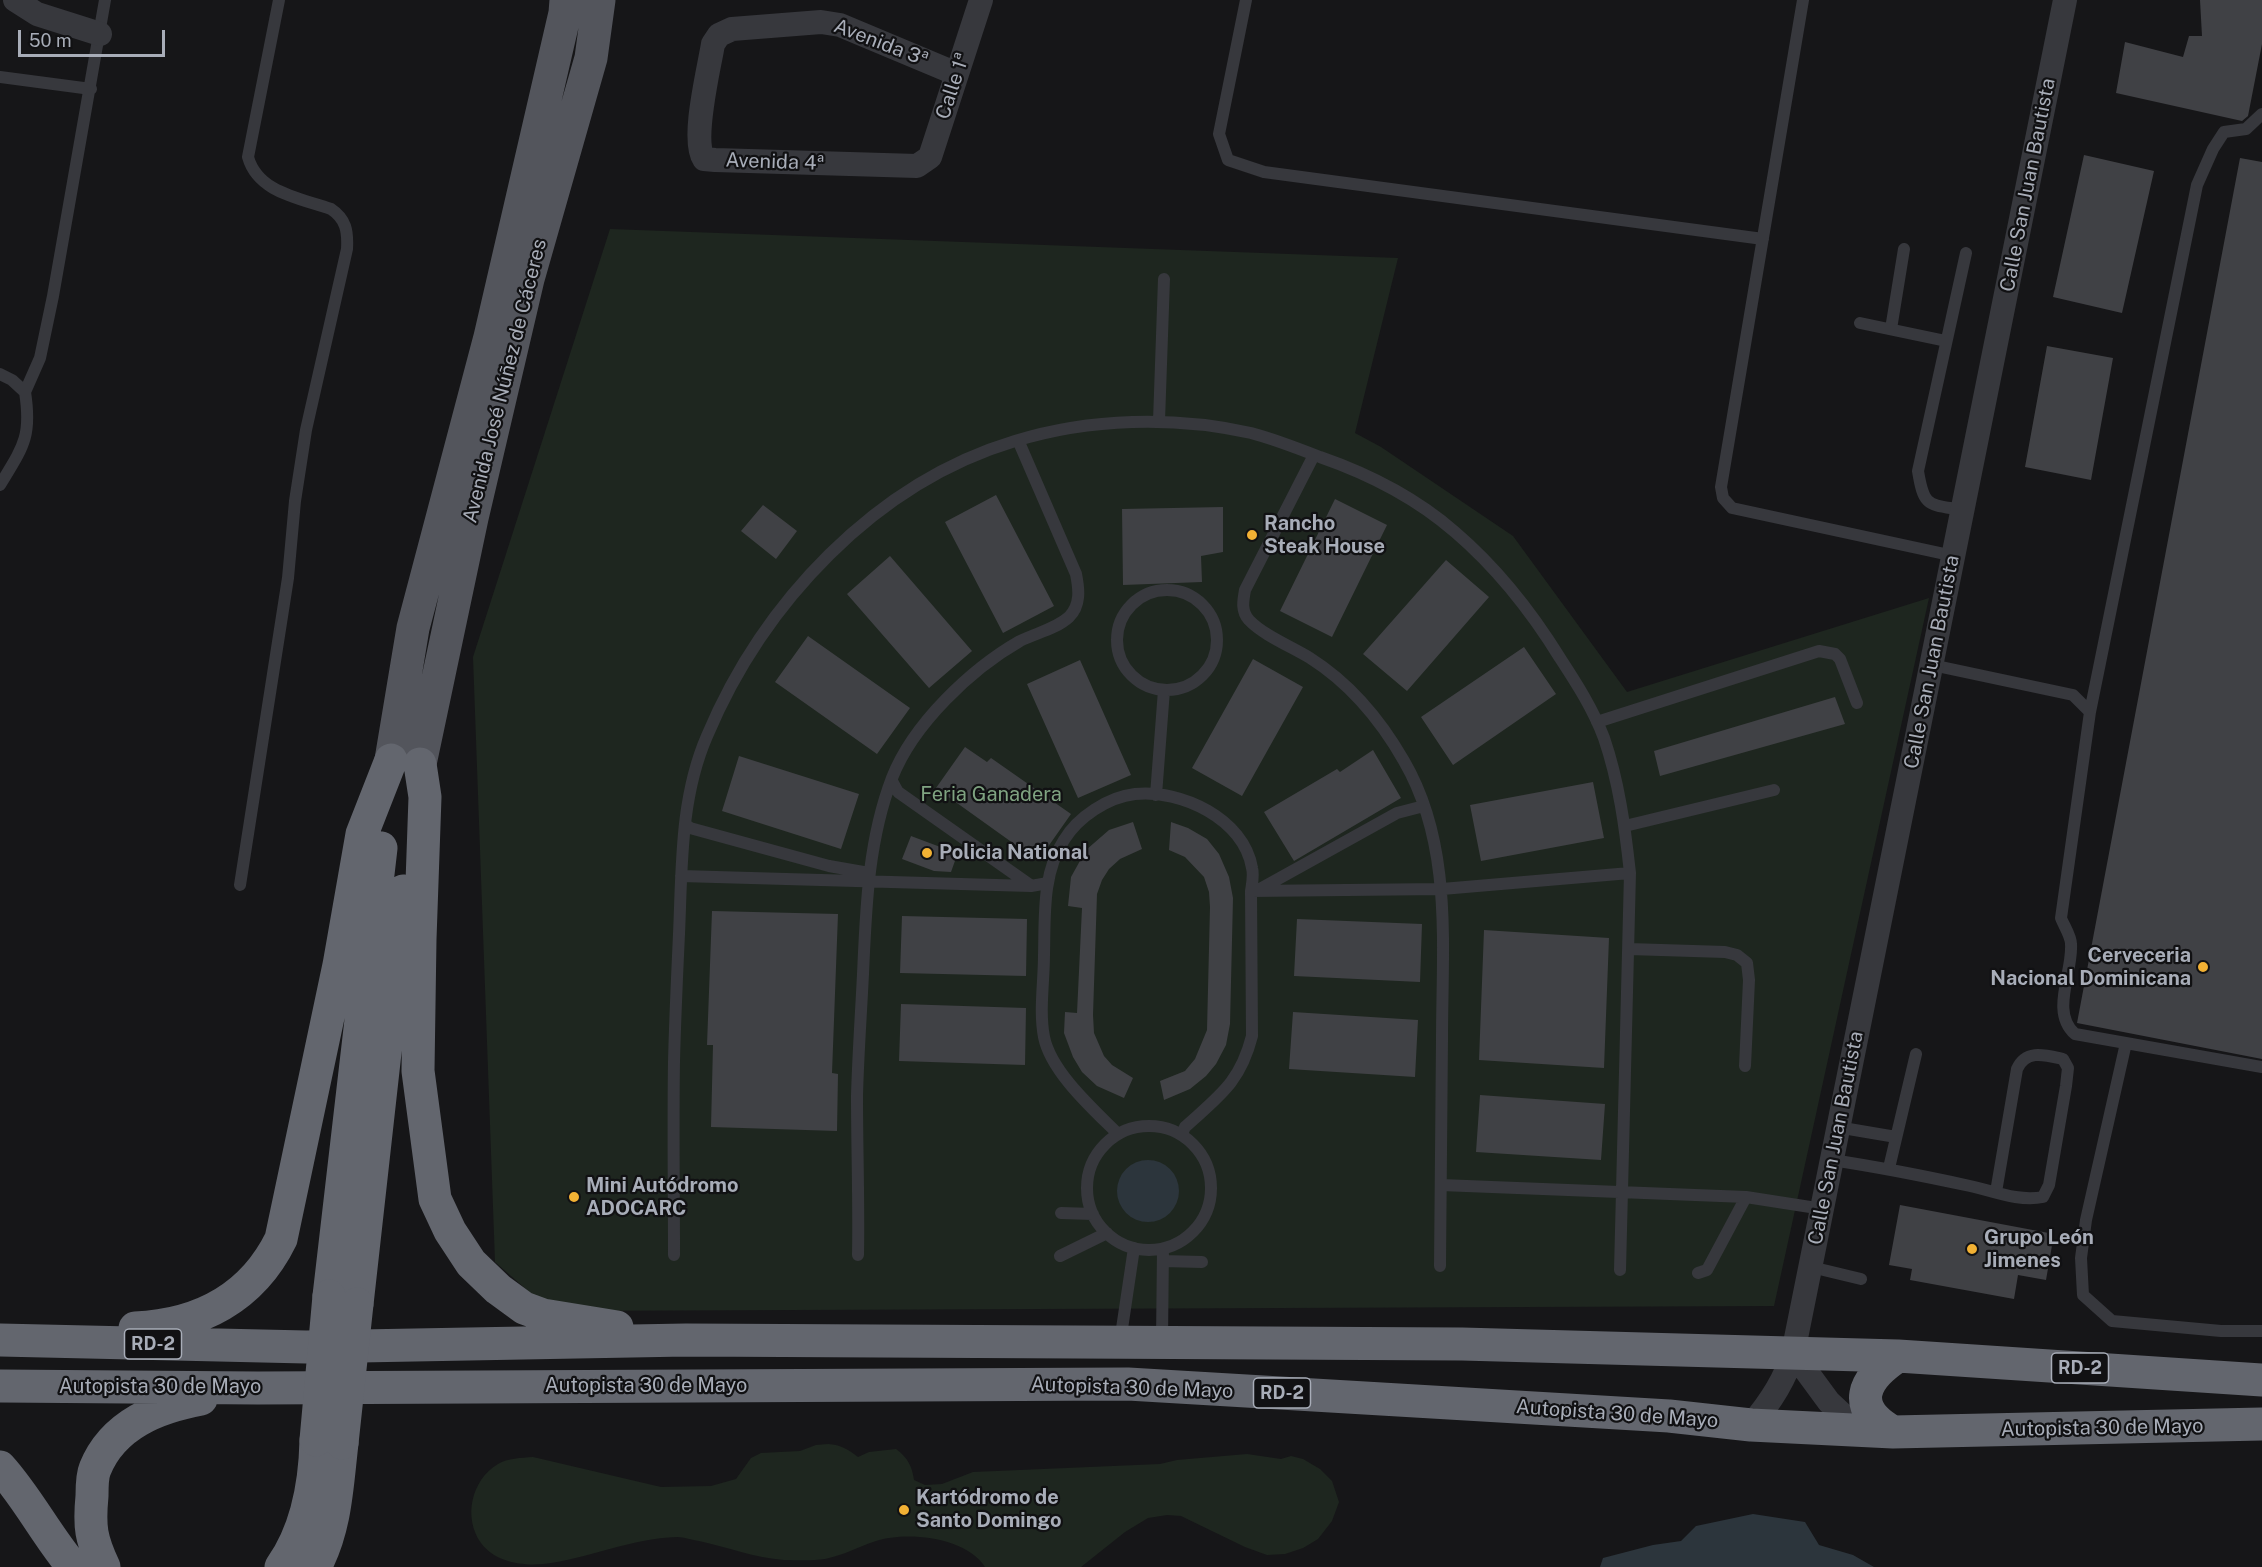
<!DOCTYPE html>
<meta charset="utf-8">
<style>
body{margin:0}
#map{position:relative;width:2262px;height:1567px;overflow:hidden;background:#161618;font-family:"Public Sans",sans-serif}
canvas{display:block}
.scale{position:absolute;left:18px;top:30px;width:147px;height:27px;box-sizing:border-box;border:3px solid #a8adb8;border-top:0;padding-left:8px;font-size:18px;line-height:21px;white-space:nowrap;color:#a8adb8;-webkit-text-stroke:4px #111113;paint-order:stroke}
</style>
<div id="map">
<canvas width="2262" height="1567"></canvas>
<div class="scale">50 m</div>
</div>
<script>
const c = document.querySelector('canvas').getContext('2d');
c.lineJoin = 'round';
function fill(path, color) { c.fillStyle = color; c.fill(path, 'evenodd'); }
function stroke(path, color, width, dash) { c.strokeStyle = color; c.lineWidth = width; c.lineCap = dash ? 'butt' : 'round'; c.setLineDash(dash || []); c.stroke(path); }
function drawText(font, color, halo, rows, align = 'center') {
  c.font = font + ' "Public Sans",sans-serif'; c.lineWidth = 4.5; c.setLineDash([]); c.textBaseline = 'middle'; c.strokeStyle = halo; c.fillStyle = color; for (const [text, x, y, turn = 0] of rows) {
    c.save(); c.translate(x, y); c.rotate((+turn || 0) * Math.PI / 180); c.textAlign = isNaN(turn) ? turn : align; if (halo) c.strokeText(text, 0, 0); c.fillText(text, 0, 0); c.restore();
  }
}
const green = new Path2D(`
 M 610,229 L 1398,258 L 1355,433 L 1381,447 L 1513,536 L 1627,692 L 1929,598 L 1774,1306 L 551,1311 L 495,1262 L 473,657 Z
 M 828,1444 C 841,1445 848,1449 858,1457 L 869,1452 L 896,1449 C 908,1458 912,1466 914,1480 L 925,1485 L 942,1484 L 973,1472 L 1160,1464 L 1177,1460 L 1247,1454 L 1281,1459 L 1291,1456 L 1303,1459 L 1320,1469 L 1332,1481 L 1339,1502 L 1332,1521 L 1318,1539 L 1303,1548 L 1285,1554 L 1267,1555 L 1245,1547 L 1181,1516 L 1167,1515 L 1148,1518 L 1125,1532 L 1081,1567 L 985,1567 C 966,1537 907,1531 876,1541 C 858,1547 844,1555 825,1559 C 812,1561 796,1560 784,1560 C 755,1558 727,1547 699,1541 C 692,1540 684,1537 677,1537 C 631,1538 588,1559 543,1564 C 522,1566 495,1562 481,1543 C 463,1518 471,1480 498,1464 C 508,1458 521,1458 533,1457 L 661,1487 L 711,1486 L 736,1479 L 751,1458 L 761,1453 L 800,1451 L 816,1445 Z`);
const water = new Path2D(`
 M1117 1191a31 31 0 1 1 62 0a31 31 0 1 1-62 0Z
 M 1753,1514 L 1805,1522 L 1819,1545 L 1853,1555 L 1874,1567 L 1600,1567 L 1603,1558 L 1653,1545 L 1681,1541 L 1696,1526 Z`);
const building = new Path2D(`
 M 2200,0 L 2262,0 L 2262,44 L 2248,116 L 2242,121 L 2116,93 L 2125,42 L 2183,57 L 2189,36 L 2202,36 Z
 M 2084,155 L 2154,171 L 2122,313 L 2053,297 Z
 M 2240,158 L 2262,162 L 2262,1059 L 2077,1023 Z
 M 2047,346 L 2113,358 L 2091,480 L 2025,467 Z
 M 996,495 L 1054,606 L 1003,633 L 945,522 Z
 M 1335,499 L 1387,525 L 1332,637 L 1280,611 Z
 M 763,505 L 797,531 L 776,559 L 741,531 Z
 M 1223,507 L 1223,552 L 1201,556 L 1202,582 L 1123,585 L 1122,509 Z
 M 890,556 L 972,651 L 929,688 L 847,594 Z
 M 1446,560 L 1489,597 L 1407,691 L 1363,654 Z
 M 808,636 L 910,708 L 877,754 L 775,682 Z
 M 1524,647 L 1556,694 L 1453,765 L 1421,717 Z
 M 1253,659 L 1303,687 L 1242,796 L 1192,768 Z
 M 1080,660 L 1131,775 L 1078,798 L 1027,684 Z
 M 1835,697 L 1845,724 L 1660,776 L 1654,751 Z
 M 965,747 L 987,762 L 991,758 L 1071,814 L 1038,861 L 936,788 Z
 M 1373,750 L 1401,798 L 1294,861 L 1264,812 L 1337,769 L 1340,772 Z
 M 739,756 L 859,794 L 841,849 L 722,811 Z
 M 1593,782 L 1604,838 L 1481,861 L 1470,805 Z
 M 1133,822 L 1142,849 L 1120,859 L 1109,869 L 1102,880 L 1097,894 L 1093,1015 L 1094,1033 L 1104,1056 L 1112,1065 L 1133,1078 L 1124,1098 L 1097,1086 L 1082,1072 L 1073,1057 L 1064,1033 L 1065,1012 L 1077,1013 L 1082,908 L 1068,906 L 1071,877 L 1086,850 L 1109,830 Z
 M 1171,822 L 1188,828 L 1207,839 L 1219,854 L 1229,877 L 1233,898 L 1230,1024 L 1226,1045 L 1216,1064 L 1206,1076 L 1190,1089 L 1164,1100 L 1160,1081 L 1185,1071 L 1195,1059 L 1207,1030 L 1210,907 L 1209,892 L 1204,877 L 1185,857 L 1169,850 Z
 M 911,836 L 943,848 L 956,858 L 951,872 L 934,871 L 902,859 Z
 M 712,911 L 838,914 L 832,1073 L 838,1074 L 837,1131 L 711,1127 L 713,1045 L 707,1045 Z
 M 902,916 L 1027,919 L 1026,976 L 900,973 Z
 M 1297,919 L 1422,924 L 1420,982 L 1294,976 Z
 M 1484,930 L 1609,938 L 1604,1068 L 1479,1060 Z
 M 901,1004 L 1026,1008 L 1025,1065 L 899,1061 Z
 M 1293,1012 L 1418,1020 L 1415,1077 L 1289,1069 Z
 M 1480,1095 L 1605,1104 L 1601,1160 L 1476,1152 Z
 M 1900,1205 L 2054,1234 L 2046,1280 L 2018,1275 L 2014,1299 L 1910,1280 L 1912,1269 L 1889,1265 Z`);
const lane = new Path2D(`
 M 1246,0 L 1219,134 L 1228,160 L 1264,172 L 1763,239
 M 1803,0 L 1721,487 L 1723,498 L 1732,508 L 1954,556
 M 0,77 L 91,89
 M 1860,323 L 1946,341
 M 1891,329 L 1904,249
 M 0,374 L 12,380 L 25,392 C 32,437 23,447 0,485
 M 25,392 L 40,358 L 53,296 L 105,0
 M 1159,421 L 1164,279
 M 1314,455 L 1245,590 C 1243,601 1241,611 1249,620 C 1263,635 1292,647 1310,658 C 1351,684 1380,719 1404,761 C 1453,845 1442,946 1442,1039 C 1441,1115 1441,1191 1440,1266
 M 1963,510 C 1928,504 1924,508 1918,471 L 1966,253
 M1117 640a50 50 0 1 1 100 0a50 50 0 1 1-100 0Z
 M 1932,665 L 2073,695 L 2090,712 L 2061,918 C 2064,926 2071,936 2071,944 C 2073,973 2050,1012 2075,1034 L 2262,1067
 M 2090,712 L 2197,185 L 2213,149 L 2224,132 L 2246,129 L 2262,114
 M 1597,722 L 1819,651 L 1835,654 L 1840,659 L 1857,703
 M 892,781 L 898,792 L 1030,885
 M 1156,795 L 1164,690
 M 685,824 L 690,828 L 829,866 L 869,873
 M 1625,826 L 1774,790
 M 681,876 L 1031,886 L 1048,883
 M 240,885 L 288,578 L 295,501 L 306,430 L 347,249 C 348,231 346,219 331,209 C 300,198 258,193 248,157 L 279,0
 M 1260,889 L 1397,813 L 1424,806
 M 1251,891 L 1442,889 L 1630,873
 M 1629,949 L 1725,952 L 1737,955 L 1747,963 L 1749,980 L 1745,1066
 M 2126,1043 L 2086,1220 L 2081,1258 L 2083,1295 L 2112,1321 L 2221,1331 L 2262,1331
 M1087 1188a62 62 0 1 1 124 0a62 62 0 1 1-124 0Z
 M 1837,1127 L 1896,1137
 M 1118,1134 C 1093,1109 1051,1072 1044,1037 C 1039,1011 1044,982 1044,955 C 1045,917 1042,873 1064,840 C 1078,817 1108,797 1135,794 C 1181,789 1244,819 1252,868 C 1254,875 1252,884 1251,891 L 1252,1036 C 1240,1083 1219,1096 1185,1127 L 1182,1134
 M 1832,1160 C 1878,1167 1924,1176 1970,1186 C 1993,1191 2019,1202 2043,1197 L 2049,1185 L 2066,1086 L 2068,1068 L 2063,1059 C 2045,1055 2026,1049 2017,1069 L 1996,1192
 M 1889,1168 L 1916,1054
 M 1441,1185 L 1746,1197 L 1707,1270 L 1698,1273
 M 1746,1197 L 1823,1209
 M 1061,1213 L 1093,1214
 M 674,1255 C 674,1191 673,1126 674,1062 C 675,1019 677,977 679,934 C 682,867 680,798 707,736 C 763,603 875,483 1015,441 C 1090,418 1174,416 1251,433 C 1274,439 1297,448 1320,457 C 1369,474 1416,498 1455,532 C 1497,568 1531,611 1560,658 C 1577,684 1593,709 1604,738 C 1619,782 1625,827 1630,873 L 1620,1270
 M 858,1255 C 859,1202 857,1149 857,1096 C 858,1056 861,1015 863,974 C 866,907 868,841 892,778 C 913,724 971,669 1020,641 C 1036,633 1056,629 1069,617 C 1081,605 1079,589 1076,574 L 1018,440
 M 1060,1256 L 1107,1233
 M 1163,1261 L 1202,1262
 M 1811,1267 L 1861,1279
 M 1162,1340 L 1163,1249
 M 1120,1342 L 1134,1248`);
const street = new Path2D(`
 M 15,0 L 37,14 L 100,34
 M 957,74 L 840,25 L 821,22 L 732,29 L 719,35 L 713,44 C 709,69 691,140 704,159 L 715,160 L 917,166 L 930,157 L 981,0
 M 1793,1353 L 1829,1402 L 1859,1430
 M 1751,1425 C 1770,1403 1785,1380 1793,1353 L 2065,0`);
const primary = new Path2D(`
 M 391,760 L 413,628 L 490,337 L 565,13 L 566,0
 M 420,764 L 472,518 L 528,279 L 591,58 L 599,0`);
const highway = new Path2D(`
 M 420,764 L 425,797 L 420,939 L 418,1071 L 435,1199 L 450,1231 L 471,1263 L 498,1289 L 524,1308 L 543,1315 L 617,1327
 M 329,1296 L 381,848
 M 357,1304 L 403,891
 M 135,1328 C 200,1325 252,1298 281,1239 L 339,965 L 362,834 L 391,760
 M 0,1340 L 306,1347 L 686,1340 L 1462,1344 L 1898,1356 L 2262,1380
 M 0,1386 L 258,1388 L 1128,1384 L 1669,1416 L 1751,1425 L 1893,1432 L 2262,1424
 M 1893,1432 C 1850,1407 1862,1380 1898,1356
 M 0,1467 C 28,1498 46,1535 73,1567
 M 104,1567 C 91,1539 89,1527 92,1496 C 92,1487 92,1476 95,1469 C 113,1424 158,1407 201,1399
 M 281,1567 C 307,1530 315,1485 316,1440
 M 315,1567 C 336,1528 337,1486 342,1443`);
const highwayBridge = new Path2D(`
 M 316,1440 L 329,1296
 M 342,1443 L 357,1304`);
const markers = [
 [1252,535,6,"#f2b134"],
 [927,853,6,"#f2b134"],
 [2203,967,6,"#f2b134"],
 [574,1197,6,"#f2b134"],
 [1972,1249,6,"#f2b134"],
 [904,1510,6,"#f2b134"]
];
const shields = [
 [153,1344,57],
 [2080,1368,57],
 [1282,1393,57]
];
const shieldNames = [
 ["RD-2",153,1344],
 ["RD-2",2080,1368],
 ["RD-2",1282,1393]
];
const streetNames = [
 ["Avenida 3ª",881,43,21],
 ["Calle 1ª",953,86,-72],
 ["Avenida 4ª",775,162,2],
 ["Calle San Juan Bautista",2028,185,-79],
 ["Avenida José Núñez de Cáceres",505,381,-76],
 ["Calle San Juan Bautista",1932,662,-79],
 ["Calle San Juan Bautista",1836,1138,-79],
 ["Autopista 30 de Mayo",646,1386],
 ["Autopista 30 de Mayo",160,1387],
 ["Autopista 30 de Mayo",1132,1388,2],
 ["Autopista 30 de Mayo",1617,1414,4],
 ["Autopista 30 de Mayo",2102,1428,-1]
];
const poiNames = [
 ["Rancho",1264,524],
 ["Steak House",1264,547],
 ["Policia National",939,853],
 ["Cerveceria",2191,956,"right"],
 ["Nacional Dominicana",2191,979,"right"],
 ["Mini Autódromo",586,1186],
 ["ADOCARC",586,1209],
 ["Grupo León",1984,1238],
 ["Jimenes",1984,1261],
 ["Kartódromo de",916,1498],
 ["Santo Domingo",916,1521]
];
const parkNames = [
 ["Feria Ganadera",991,795]
];
fill(green, '#1e261f');
fill(water, '#2c353c');
fill(building, '#404145');
stroke(lane, '#37383d', 12);
stroke(street, '#37383d', 24);
stroke(primary, '#53555c', 33);
stroke(highway, '#63666e', 33);
stroke(highwayBridge, '#63666e', 33);
for (const [x, y, r, color] of markers) { const dot = new Path2D(); dot.arc(x, y, r, 0, 2 * Math.PI); c.fillStyle = color; c.fill(dot); stroke(dot, '#111113', 2); }
for (const [x, y, w] of shields) { const box = new Path2D(); box.roundRect(x - w / 2, y - 15, w, 30, 4.5); c.fillStyle = '#111113'; c.fill(box); stroke(box, '#a8adb8', 1.5); }
drawText('bold 18px', '#a8adb8', null, shieldNames);
drawText('20px', '#a8adb8', '#111113', streetNames);
drawText('bold 20px', '#a8adb8', '#111113', poiNames, 'left');
drawText('20px', '#7fa381', '#111113', parkNames);
</script>
